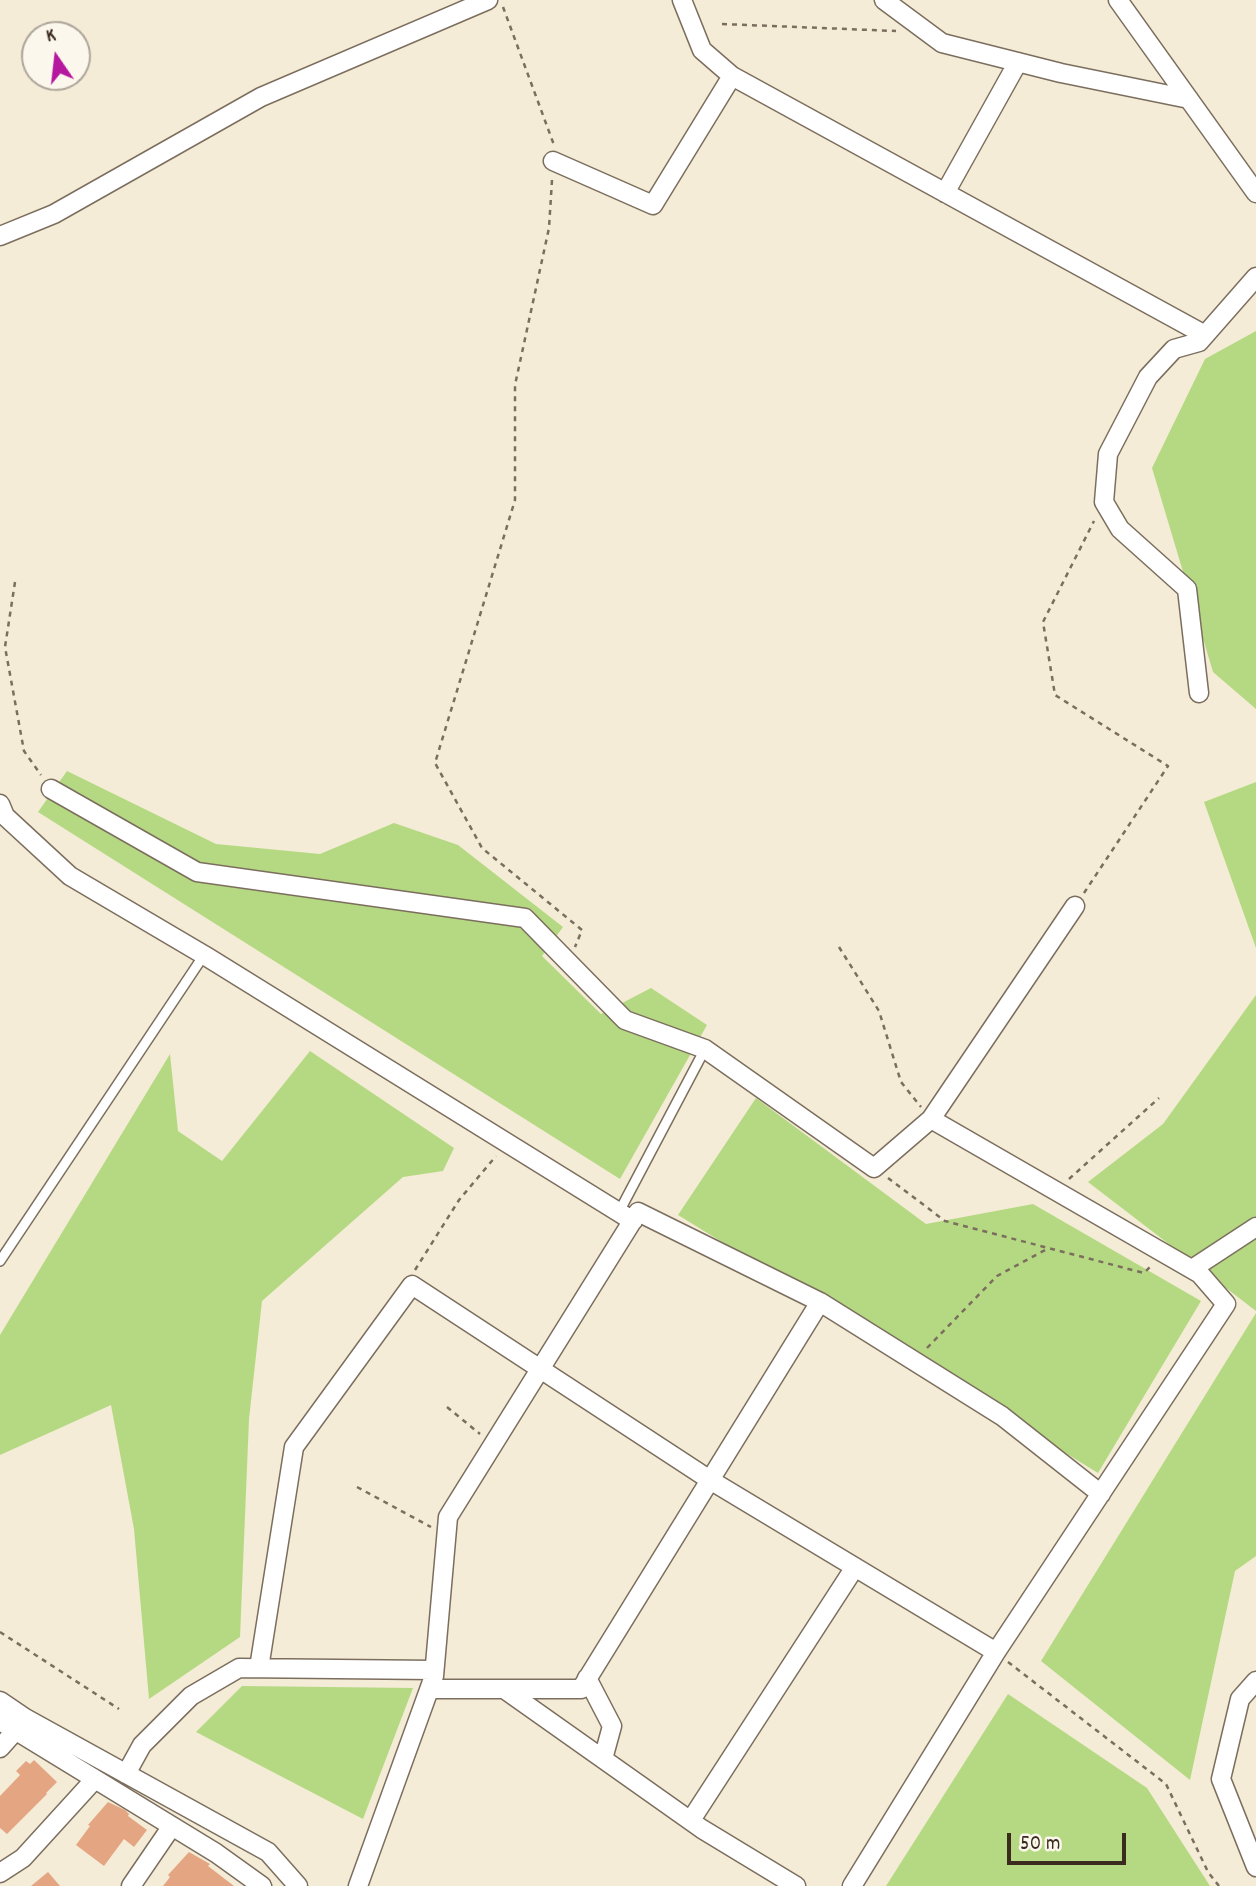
<!DOCTYPE html>
<style>
body{margin:0}
#map{position:relative;width:1256px;height:1886px;overflow:hidden;background:#f4ecd6;font-family:Dekko,sans-serif}
canvas{display:block}
.north{position:absolute;left:21px;top:21px;width:70px;height:70px;box-sizing:border-box;background:#fbf7ec;border:2px solid #aea59a;border-radius:50%;rotate:346deg;font-size:19px;font-weight:700;line-height:28px;text-align:center;color:#3b2a1e}
.north::after{content:'';display:block;margin:auto;width:24px;height:32px;background:#b5179e;clip-path:polygon(50% 0,100% 100%,50% 72%,0 100%)}
.scale{position:absolute;left:1007px;top:1833px;width:119px;height:32px;box-sizing:border-box;border:4px solid #3b2a1e;border-top:0;padding-left:9px;font-size:21px;line-height:24px;white-space:nowrap;color:#3b2a1e;-webkit-text-stroke:5px #fbf7ec;paint-order:stroke}
</style>
<div id="map">
<canvas width="1256" height="1886"></canvas>
<div class="north">K</div>
<div class="scale">50 m</div>
</div>
<script>
const c = document.querySelector('canvas').getContext('2d');
c.lineJoin = 'round';
function fill(path, color) { c.fillStyle = color; c.fill(path, 'evenodd'); }
function stroke(path, color, width, dash) { c.strokeStyle = color; c.lineWidth = width; c.lineCap = dash ? 'butt' : 'round'; c.setLineDash(dash || []); c.stroke(path); }
const green = new Path2D(`
 M 1256,331 L 1256,709 L 1213,672 L 1152,468 L 1205,359 Z
 M 67,771 L 216,844 L 320,854 L 394,823 L 458,845 L 563,927 L 542,956 L 601,1014 L 651,988 L 707,1025 L 620,1179 L 38,812 Z
 M 1256,782 L 1256,948 L 1204,802 Z
 M 1256,995 L 1256,1311 L 1088,1182 L 1163,1124 Z
 M 310,1051 L 454,1148 L 443,1171 L 403,1177 L 262,1301 L 249,1419 L 240,1637 L 149,1699 L 134,1529 L 111,1405 L 0,1455 L 0,1335 L 170,1054 L 178,1131 L 222,1161 Z
 M 756,1098 L 926,1224 L 1033,1204 L 1201,1301 L 1098,1473 L 678,1215 Z
 M 1256,1313 L 1256,1556 L 1235,1571 L 1190,1780 L 1041,1661 Z
 M 242,1686 L 413,1688 L 363,1819 L 196,1732 Z
 M 1008,1694 L 1147,1788 L 1210,1886 L 886,1886 Z`);
const building = new Path2D(`
 M 34,1760 L 57,1782 L 46,1793 L 47,1794 L 7,1834 L 0,1828 L 0,1796 L 20,1775 L 16,1771 L 26,1761 L 30,1764 Z
 M 108,1802 L 125,1810 L 129,1814 L 128,1816 L 147,1830 L 134,1847 L 124,1839 L 104,1866 L 76,1845 L 90,1826 L 88,1825 Z
 M 189,1852 L 210,1864 L 208,1866 L 234,1886 L 163,1886 L 170,1877 L 168,1875 Z
 M 48,1872 L 60,1886 L 31,1886 Z`);
const path = new Path2D(`
 M 503,7 L 554,145
 M 722,24 L 896,31
 M 552,180 L 549,228 L 515,385 L 515,500 L 435,763 L 482,848 L 582,930 L 575,947
 M 15,582 L 5,647 L 24,751 L 41,775
 M 1084,893 L 1168,766 L 1055,695 L 1043,622 L 1094,521
 M 839,947 L 879,1011 L 901,1082 L 921,1107
 M 888,1178 L 945,1221 L 1144,1273 L 1152,1265
 M 1069,1179 L 1159,1098
 M 415,1270 L 459,1200 L 496,1156
 M 927,1348 L 997,1276 L 1047,1249
 M 447,1407 L 480,1434
 M 357,1487 L 431,1527
 M 0,1632 L 119,1709
 M 1008,1662 L 1166,1784 L 1208,1872 L 1219,1886`);
const service = new Path2D(`
 M 619,1212 L 705,1049
 M 0,1261 L 204,955`);
const minor = new Path2D(`
 M 682,0 L 702,50 L 732,76
 M 884,0 L 942,43 L 1061,73 L 1189,99
 M 1118,0 L 1256,193
 M 553,161 L 653,205 L 732,76 L 1205,335
 M 945,193 L 1018,62
 M 0,236 L 54,214 L 261,97 L 488,0
 M 1199,693 L 1187,589 L 1120,529 L 1104,502 L 1108,454 L 1148,377 L 1174,349 L 1199,342 L 1256,277
 M 51,789 L 197,872 L 525,918 L 625,1020 L 705,1049 L 874,1168 L 931,1119
 M 0,804 L 5,816 L 70,876 L 204,955 L 633,1221
 M 1192,1269 L 1256,1227
 M 259,1668 L 294,1447 L 412,1285 L 710,1480 L 996,1652
 M 587,1678 L 612,1726 L 603,1759
 M 1256,1681 L 1240,1699 L 1221,1779 L 1256,1867
 M 430,1689 L 581,1689 L 820,1302
 M 504,1689 L 702,1829 L 796,1886
 M 0,1701 L 25,1718 L 268,1852 L 298,1886
 M 0,1721 L 216,1853 L 262,1886
 M 0,1748 L 16,1730
 M 126,1774 L 142,1745 L 191,1696 L 239,1668 L 434,1670
 M 691,1820 L 855,1567
 M 0,1873 L 23,1858 L 95,1779
 M 131,1886 L 172,1826
 M 358,1886 L 434,1676 L 448,1517 L 638,1212 L 820,1302 L 1002,1416 L 1101,1494
 M 852,1886 L 996,1652 L 1226,1304 L 1200,1274 L 931,1119 L 1075,906`);
fill(green, '#b5d982');
fill(building, '#e4a583');
stroke(service, '#7c6e5e', 12);
stroke(minor, '#7c6e5e', 21);
stroke(path, '#7c6e5e', 2.5, [5, 5]);
stroke(service, '#fff', 9);
stroke(minor, '#fff', 18);
</script>
